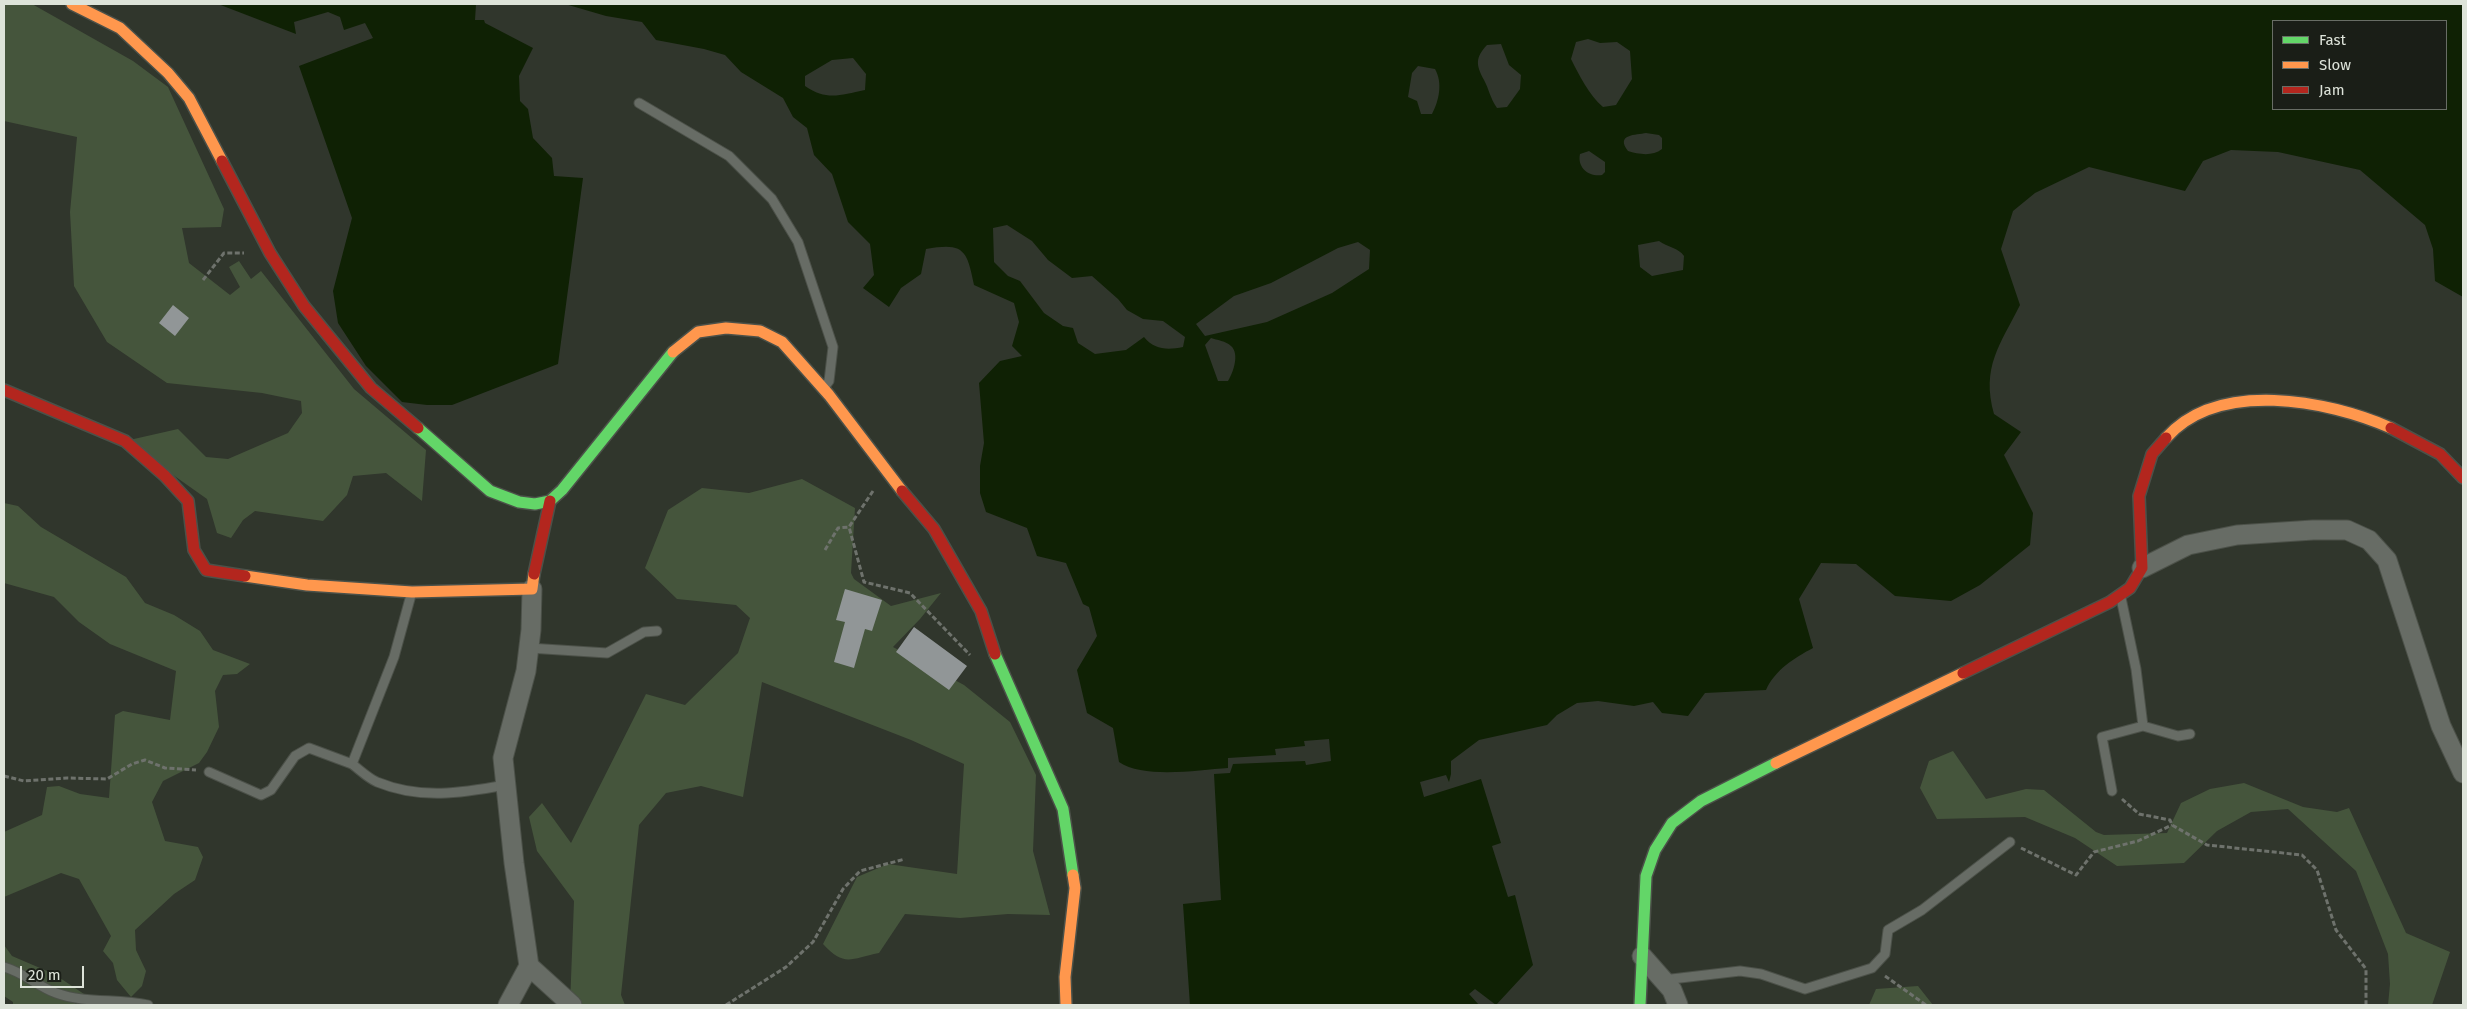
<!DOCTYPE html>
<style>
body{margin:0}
#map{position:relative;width:2467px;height:1009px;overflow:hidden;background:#30362c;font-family:"Fira Sans",sans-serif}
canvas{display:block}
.frame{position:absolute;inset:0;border:5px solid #dde3d9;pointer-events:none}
.legend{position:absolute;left:2272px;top:20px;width:175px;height:90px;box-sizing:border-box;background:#1a1e17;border:1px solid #686d65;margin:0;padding:6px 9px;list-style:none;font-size:15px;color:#dde3d9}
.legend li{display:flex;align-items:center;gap:10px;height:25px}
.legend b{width:25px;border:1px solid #686d65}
.scale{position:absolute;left:20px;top:966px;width:64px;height:22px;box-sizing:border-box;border:2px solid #dde3d9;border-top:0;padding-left:6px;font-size:15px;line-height:18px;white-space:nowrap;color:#dde3d9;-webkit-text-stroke:4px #1a1e17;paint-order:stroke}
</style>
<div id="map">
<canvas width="2467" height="1009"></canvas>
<div class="frame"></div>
<ul class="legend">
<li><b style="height:6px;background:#63d668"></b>Fast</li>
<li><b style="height:6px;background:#ff974d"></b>Slow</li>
<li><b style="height:6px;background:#b3261e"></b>Jam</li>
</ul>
<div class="scale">20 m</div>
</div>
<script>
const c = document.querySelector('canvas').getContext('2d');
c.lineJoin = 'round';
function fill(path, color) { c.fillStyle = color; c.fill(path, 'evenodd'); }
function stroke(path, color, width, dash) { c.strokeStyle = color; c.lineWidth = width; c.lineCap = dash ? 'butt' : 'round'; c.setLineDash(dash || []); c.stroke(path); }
const green = new Path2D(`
 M 4,4 L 32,4 L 133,61 L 168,87 L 224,209 L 221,227 L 182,228 L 189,263 L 230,295 L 240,287 L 229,267 L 239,261 L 251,279 L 261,271 L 354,389 L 426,450 L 422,501 L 386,473 L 353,476 L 347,495 L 323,521 L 255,511 L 243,520 L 231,538 L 217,533 L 207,499 L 125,441 L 178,429 L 206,457 L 228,459 L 288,433 L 302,413 L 301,401 L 262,393 L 167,383 L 107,342 L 74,286 L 70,212 L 77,137 L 4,121 Z
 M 802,479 L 855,508 L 851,573 L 854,579 L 891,606 L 941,593 L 920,619 L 893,647 L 964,685 L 1010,722 L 1036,775 L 1033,851 L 1050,915 L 1008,914 L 960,918 L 905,914 L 879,953 C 850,959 844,967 823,944 L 857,877 L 888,864 L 957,874 L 964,764 L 911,740 L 762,682 L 743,797 L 701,786 L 666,793 L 639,825 L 621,995 L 625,1005 L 570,1005 L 574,901 L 537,851 L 529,817 L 542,803 L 571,843 L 646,694 L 685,705 L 738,653 L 750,618 L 736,605 L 677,599 L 645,568 L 668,510 L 702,488 L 749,493 Z
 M 4,503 L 18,506 L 41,527 L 126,577 L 145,603 L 174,615 L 200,631 L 213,650 L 250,664 L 237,674 L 223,675 L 215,691 L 219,727 L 207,752 L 199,763 L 163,781 L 152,802 L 165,841 L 198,847 L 203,857 L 195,880 L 174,894 L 135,930 L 136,950 L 146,971 L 142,986 L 131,997 L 117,980 L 113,963 L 103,951 L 111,936 L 79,879 L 61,873 L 4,897 L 4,832 L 42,815 L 47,787 L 59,786 L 80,794 L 109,798 L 115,715 L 123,711 L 170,720 L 176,671 L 110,644 L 79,622 L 54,597 L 4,583 Z
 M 1953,751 L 1986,799 L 2026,789 L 2044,790 L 2096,832 L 2104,835 L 2167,833 L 2181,803 L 2210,789 L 2244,783 L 2303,807 L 2337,812 L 2349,808 L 2406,933 L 2450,952 L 2432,1005 L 2388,1005 L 2390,984 L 2388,954 L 2356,871 L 2288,809 L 2251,812 L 2217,831 L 2184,863 L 2117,866 L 2075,838 L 2025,817 L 1937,819 L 1920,788 L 1929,761 Z
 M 4,945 L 12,956 L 54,974 L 84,994 L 74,1005 L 13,1005 L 13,1002 L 4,996 Z
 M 1918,986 L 1933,1005 L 1869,1005 L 1876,989 Z`);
const water = new Path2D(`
 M 218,4 L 476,4 L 475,20 L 484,20 L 485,23 L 533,48 L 519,76 L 520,101 L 528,109 L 533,138 L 552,158 L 554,176 L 583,178 L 558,364 L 452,405 L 427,405 L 402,402 L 366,366 L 338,323 L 333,291 L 352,218 L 299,66 L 373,38 L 365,23 L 344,30 L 340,17 L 328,12 L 294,22 L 296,34 Z
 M 565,4 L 2463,4 L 2463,297 L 2435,281 L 2433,249 L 2425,225 L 2360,170 L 2278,152 L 2231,150 L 2203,161 L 2185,191 L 2089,167 L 2035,193 L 2013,211 L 2001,249 L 2020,305 C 2000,345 1981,367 1994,414 L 2021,432 L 2004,455 L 2033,513 L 2030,545 L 1980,585 L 1951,601 L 1895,596 L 1856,564 L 1821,563 L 1799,599 L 1813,648 C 1794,658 1775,670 1766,690 L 1705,693 L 1688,716 L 1662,713 L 1653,702 L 1634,706 L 1598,701 L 1577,703 L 1557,715 L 1547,725 L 1479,740 L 1451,761 L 1451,774 L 1449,782 L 1446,775 L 1420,782 L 1424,797 L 1481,779 L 1501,843 L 1492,846 L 1508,897 L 1515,895 L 1533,965 L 1496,1005 L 1475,989 L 1469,994 L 1479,1005 L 1190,1005 L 1183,904 L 1221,900 L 1214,774 L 1230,773 L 1233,764 L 1305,761 L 1306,765 L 1331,761 L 1329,739 L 1304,741 L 1305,746 L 1275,749 L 1276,755 L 1228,758 L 1228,768 C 1198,770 1144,779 1119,762 L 1113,728 L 1087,713 L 1077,670 L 1097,636 L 1089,607 L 1083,604 L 1066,563 L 1037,556 L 1027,528 L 986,512 L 980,493 L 980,466 L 984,443 L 979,383 L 1000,361 L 1022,356 L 1012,346 L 1019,322 L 1014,303 L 974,285 C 967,250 964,242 926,249 L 921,274 L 901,288 L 889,307 L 863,288 L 874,275 L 870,244 L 848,222 L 832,174 L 814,155 L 807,128 L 793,117 L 783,98 L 741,72 L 725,55 L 704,49 L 656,40 L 642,22 L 606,16 ZM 2273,21 L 2446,21 L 2446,109 L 2273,109 ZM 1588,39 L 1600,43 L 1617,42 L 1630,51 L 1632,79 L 1616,105 L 1603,107 C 1589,95 1579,75 1571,59 L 1576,42 ZM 1501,44 L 1509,65 L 1521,75 L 1520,89 L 1507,107 L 1497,108 C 1490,98 1489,89 1484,80 C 1476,65 1475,58 1487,45 ZM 853,58 L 866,74 L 865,90 C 840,95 827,101 805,86 L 805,76 L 832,60 ZM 1418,66 L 1435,69 C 1443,83 1439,101 1432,114 L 1421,114 L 1417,101 L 1408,97 L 1412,73 ZM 1646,133 L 1659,135 L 1662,138 L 1662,149 C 1652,157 1638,154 1628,151 C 1615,134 1636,135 1646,133 ZM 1589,151 L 1605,162 L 1605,172 L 1602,175 C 1589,177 1577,168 1580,154 ZM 1007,225 L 1032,241 L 1048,260 L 1072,278 L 1092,276 L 1118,299 L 1127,310 L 1143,319 L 1163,321 L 1185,337 L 1183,347 C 1168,350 1154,350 1144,337 L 1126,350 L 1095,354 L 1078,343 L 1073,328 L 1063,326 L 1044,313 L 1020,281 L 1008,276 L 994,262 L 993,228 ZM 1659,241 C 1667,247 1679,248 1684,256 L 1683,270 L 1652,276 L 1640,267 L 1638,245 ZM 1211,338 C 1217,340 1226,341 1231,346 C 1240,354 1233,373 1228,381 L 1218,381 L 1205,345 Z`);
const pier = new Path2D(`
 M 1358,242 L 1370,250 L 1369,269 L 1332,293 L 1267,322 L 1205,336 L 1196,324 L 1234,296 L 1271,283 L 1338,248 Z`);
const building = new Path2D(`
 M 173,305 L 189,318 L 175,336 L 159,323 Z
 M 845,589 L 882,600 L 872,631 L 865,629 L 854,668 L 834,662 L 845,622 L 836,620 Z
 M 914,627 L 967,666 L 949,690 L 896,652 Z`);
const path = new Path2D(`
 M 203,280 L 224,253 L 244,253
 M 873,491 L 849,527 L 864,582 L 910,593 L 970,655
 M 825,550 L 838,528 L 849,527
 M 4,776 L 24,781 L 67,778 L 107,779 L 132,764 L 145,760 L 165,768 L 196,770
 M 2122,799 L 2139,814 L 2170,820 L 2172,825 L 2207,845 L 2302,855 L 2317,870 L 2336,930 L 2366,969 L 2366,1005
 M 2021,848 L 2076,875 L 2094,852 L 2138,841 L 2172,825
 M 1885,976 L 1926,1005
 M 726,1005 L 786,967 L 813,942 L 843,889 L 860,871 L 905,859`);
const lane = new Path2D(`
 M 639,103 L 729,156 L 772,199 L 798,242 L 833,347 L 829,381 L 826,385
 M 411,595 L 394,657 L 352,764 C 360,770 368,778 377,782 C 421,800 461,793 506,785
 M 2121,598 L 2136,669 L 2143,726
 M 529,648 L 607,653 L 644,632 L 657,631
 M 209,772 L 261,795 L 271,790 L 295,756 L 309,748 L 352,764
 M 2112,791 L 2102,737 L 2143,726 L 2178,736 L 2190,734
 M 4,967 C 25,973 37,986 56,993 C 86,1004 118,998 148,1005
 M 1663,980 L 1740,971 L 1761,974 L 1805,989 L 1872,968 L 1885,954 L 1888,930 L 1922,910 L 2010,842`);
const street = new Path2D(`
 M 2142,568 L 2188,545 L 2237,535 L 2313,530 L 2347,530 L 2369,540 L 2387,560 L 2441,726 L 2463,773
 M 1642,956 L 1672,990 L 1678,1005
 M 529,966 L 572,1005
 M 508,1005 L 529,966 L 514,863 L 503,758 L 526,671 L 531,630 L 532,589`);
const fast = new Path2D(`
 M 418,428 L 490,491 L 519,502 L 535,504 L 550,501 L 562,490 L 673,352
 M 995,654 L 1063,809 L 1073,875
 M 1640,1005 L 1646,876 L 1655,850 L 1672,823 L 1701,801 L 1776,763`);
const slow = new Path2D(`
 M 72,4 L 120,28 L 168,73 L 189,98 L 222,161
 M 673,352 L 698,332 L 726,328 L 760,331 L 782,342 L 829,395 L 902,491
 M 2166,438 C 2218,379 2327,400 2391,428
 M 245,576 L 307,585 L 412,592 L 532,589 L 534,574
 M 1776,763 L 1963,673
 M 1066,1005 L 1065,977 L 1075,888 L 1073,875`);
const jam = new Path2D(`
 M 222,161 L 270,253 L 304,306 L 371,388 L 418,428
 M 4,390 L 125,441 L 165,476 L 188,501 L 194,550 L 206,570 L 245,576
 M 2391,428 L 2440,454 L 2463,478
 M 902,491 L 934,529 L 981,611 L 995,654
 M 534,574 L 550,501
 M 1963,673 L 2110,602 L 2130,588 L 2142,568 L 2139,496 L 2152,454 L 2166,438`);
fill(green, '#45553c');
fill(water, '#0f2104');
fill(pier, '#30362c');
fill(building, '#919697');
stroke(lane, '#4c5149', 11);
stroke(street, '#4c5149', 21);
stroke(fast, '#4c5149', 14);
stroke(slow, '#4c5149', 14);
stroke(jam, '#4c5149', 14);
stroke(path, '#6e726c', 3, [5, 2.5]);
stroke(lane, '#676c65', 9);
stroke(street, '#676c65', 19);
stroke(fast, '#63d668', 11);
stroke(slow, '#ff974d', 11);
stroke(jam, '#b3261e', 11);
</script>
